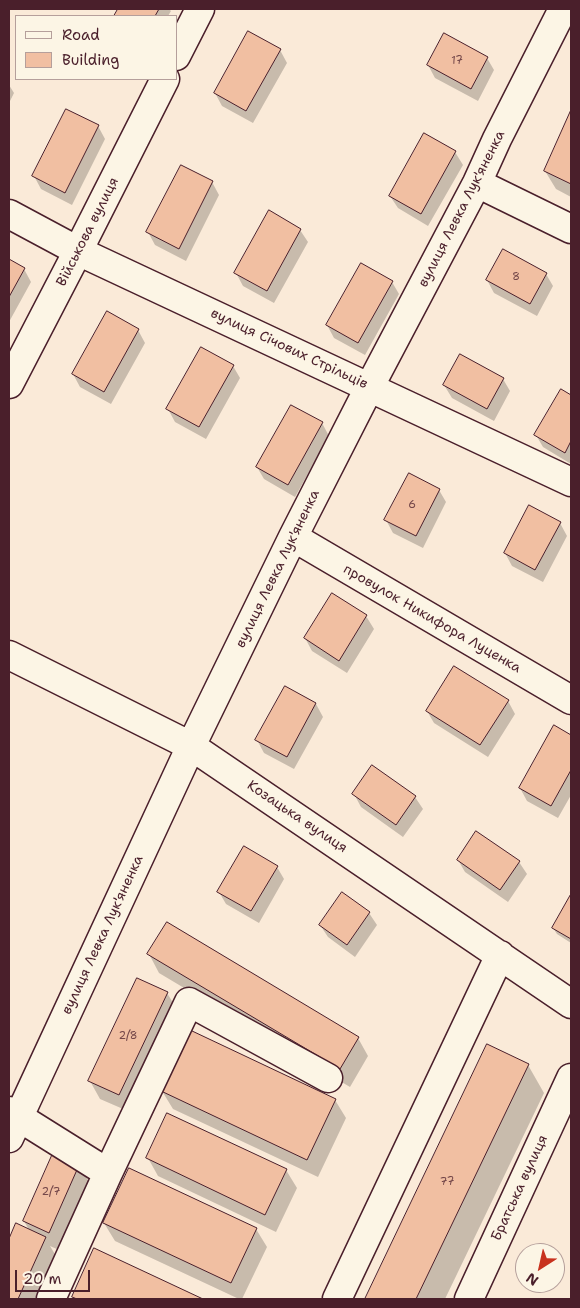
<!DOCTYPE html>
<meta charset="utf-8">
<style>
body{margin:0}
#map{position:relative;width:580px;height:1308px;overflow:hidden;background:#faead8;font-family:"Shantell Sans",sans-serif}
canvas{display:block}
.frame{position:absolute;inset:0;border:10px solid #4a1f2b;pointer-events:none}
.legend{position:absolute;left:15px;top:15px;width:162px;height:65px;box-sizing:border-box;background:#fcf5e5;border:1px solid #b59f9b;margin:0;padding:6px 9px;list-style:none;font-size:15px;color:#4a1f2b}
.legend li{display:flex;align-items:center;gap:10px;height:25px}
.legend b{width:25px;border:1px solid #b59f9b}
.north{position:absolute;left:515px;top:1243px;width:50px;height:50px;box-sizing:border-box;background:#fcf5e5;border:1px solid #b59f9b;border-radius:50%;rotate:215deg;font-size:14px;font-weight:700;line-height:20px;text-align:center;color:#4a1f2b}
.north::after{content:'';display:block;margin:auto;width:18px;height:22px;background:#c8321e;clip-path:polygon(50% 0,100% 100%,50% 72%,0 100%)}
.scale{position:absolute;left:15px;top:1270px;width:75px;height:22px;box-sizing:border-box;border:2px solid #4a1f2b;border-top:0;padding-left:6px;font-size:15px;line-height:18px;white-space:nowrap;color:#4a1f2b;-webkit-text-stroke:4px #fcf5e5;paint-order:stroke}
</style>
<div id="map">
<canvas width="580" height="1308"></canvas>
<div class="frame"></div>
<ul class="legend">
<li><b style="height:6px;background:#fcf5e5"></b>Road</li>
<li><b style="height:14px;background:#f1bfa2"></b>Building</li>
</ul>
<div class="north">N</div>
<div class="scale">20 m</div>
</div>
<script>
const c = document.querySelector('canvas').getContext('2d');
c.lineJoin = 'round';
function fill(path, color) { c.fillStyle = color; c.fill(path, 'evenodd'); }
function stroke(path, color, width, dash) { c.strokeStyle = color; c.lineWidth = width; c.lineCap = dash ? 'butt' : 'round'; c.setLineDash(dash || []); c.stroke(path); }
function drawText(font, color, halo, rows, align = 'center') {
  c.font = font + ' "Shantell Sans",sans-serif'; c.lineWidth = 5; c.setLineDash([]); c.textBaseline = 'middle'; c.strokeStyle = halo; c.fillStyle = color; for (const [text, x, y, turn = 0] of rows) {
    c.save(); c.translate(x, y); c.rotate((+turn || 0) * Math.PI / 180); c.textAlign = isNaN(turn) ? turn : align; if (halo) c.strokeText(text, 0, 0); c.fillText(text, 0, 0); c.restore();
  }
}
const shadow = new Path2D(`
 M 119,9 L 169,9 L 171,11 L 168,16 L 115,16 Z
 M 280,50 L 287,63 L 253,123 L 222,106 L 215,93 Z
 M 487,58 L 494,70 L 478,101 L 435,78 L 428,65 Z
 M 9,85 L 14,93 L 9,103 Z
 M 571,113 L 571,197 L 556,189 L 545,171 Z
 M 98,126 L 105,139 L 72,205 L 41,189 L 34,176 Z
 M 455,152 L 463,165 L 428,226 L 398,208 L 390,196 Z
 M 212,182 L 219,195 L 186,261 L 155,245 L 148,232 Z
 M 300,230 L 308,242 L 274,303 L 243,286 L 236,273 Z
 M 9,261 L 24,269 L 31,282 L 9,322 Z
 M 546,274 L 553,286 L 537,316 L 494,293 L 487,280 Z
 M 392,282 L 399,294 L 365,355 L 334,338 L 327,325 Z
 M 138,330 L 145,343 L 111,404 L 80,387 L 73,374 Z
 M 233,366 L 240,378 L 206,439 L 175,422 L 168,409 Z
 M 503,379 L 510,391 L 494,421 L 452,398 L 444,385 Z
 M 562,390 L 571,396 L 571,464 L 543,447 L 536,435 Z
 M 322,423 L 329,436 L 295,497 L 264,479 L 257,467 Z
 M 439,490 L 446,502 L 423,548 L 393,533 L 386,520 Z
 M 560,523 L 567,536 L 543,582 L 512,566 L 505,553 Z
 M 332,595 L 366,616 L 374,629 L 347,673 L 312,651 L 305,638 Z
 M 286,688 L 316,704 L 323,717 L 294,769 L 264,753 L 257,740 Z
 M 508,701 L 515,714 L 488,757 L 434,723 L 427,711 Z
 M 554,727 L 571,737 L 571,795 L 558,818 L 527,801 L 520,788 Z
 M 354,794 L 415,797 L 423,809 L 403,837 L 361,807 Z
 M 458,860 L 519,862 L 527,874 L 508,902 L 465,872 Z
 M 277,867 L 284,879 L 259,923 L 226,904 L 219,892 Z
 M 571,897 L 571,943 L 557,934 L 553,928 Z
 M 369,913 L 377,925 L 355,957 L 328,937 L 320,925 Z
 M 149,954 L 358,1038 L 368,1056 L 350,1087 L 159,973 Z
 M 167,993 L 178,1011 L 130,1112 L 100,1099 L 90,1081 Z
 M 488,1046 L 528,1065 L 544,1093 L 445,1299 L 366,1299 Z
 M 162,1091 L 335,1100 L 346,1118 L 318,1177 L 173,1109 Z
 M 148,1158 L 286,1170 L 297,1188 L 276,1232 L 158,1176 Z
 M 79,1164 L 89,1182 L 59,1250 L 50,1246 L 56,1256 L 36,1299 L 9,1299 L 9,1243 L 17,1224 L 29,1230 L 24,1221 Z
 M 104,1223 L 256,1229 L 267,1247 L 242,1299 L 239,1299 L 115,1241 Z
 M 95,1250 L 200,1299 L 75,1299 L 73,1297 Z`);
const building = new Path2D(`
 M 118,9 L 159,9 L 155,16 L 114,16 Z
 M 248,31 L 281,49 L 246,111 L 214,93 Z
 M 444,33 L 488,57 L 471,89 L 427,65 Z
 M 66,109 L 99,125 L 65,193 L 32,176 Z
 M 571,110 L 571,184 L 544,171 Z
 M 424,133 L 456,151 L 421,214 L 389,196 Z
 M 181,165 L 213,181 L 179,249 L 146,232 Z
 M 269,210 L 301,229 L 267,291 L 234,273 Z
 M 503,249 L 547,273 L 530,304 L 486,280 Z
 M 9,259 L 25,268 L 9,297 Z
 M 361,263 L 393,281 L 358,343 L 326,325 Z
 M 107,311 L 139,329 L 104,392 L 72,374 Z
 M 201,347 L 234,365 L 199,427 L 166,409 Z
 M 460,354 L 504,378 L 487,409 L 443,385 Z
 M 561,389 L 571,395 L 571,441 L 565,453 L 534,435 Z
 M 291,405 L 323,422 L 288,485 L 256,467 Z
 M 409,473 L 440,489 L 416,536 L 384,520 Z
 M 529,505 L 561,522 L 535,570 L 504,553 Z
 M 332,593 L 367,615 L 339,661 L 304,638 Z
 M 454,666 L 509,700 L 480,745 L 426,711 Z
 M 285,686 L 316,703 L 287,757 L 255,740 Z
 M 554,725 L 571,735 L 571,770 L 551,806 L 519,788 Z
 M 372,765 L 416,796 L 396,825 L 352,794 Z
 M 476,831 L 520,861 L 500,890 L 457,860 Z
 M 244,846 L 278,866 L 251,911 L 217,892 Z
 M 342,892 L 370,912 L 347,945 L 319,925 Z
 M 571,894 L 571,939 L 552,928 Z
 M 167,922 L 359,1037 L 340,1069 L 147,954 Z
 M 137,978 L 168,992 L 119,1095 L 88,1081 Z
 M 190,1030 L 336,1099 L 307,1160 L 161,1091 Z
 M 487,1044 L 529,1064 L 416,1299 L 365,1299 Z
 M 167,1113 L 287,1169 L 265,1215 L 146,1158 Z
 M 54,1151 L 80,1163 L 49,1233 L 23,1221 Z
 M 129,1168 L 257,1228 L 231,1283 L 103,1223 Z
 M 16,1223 L 46,1237 L 18,1299 L 9,1299 L 9,1239 Z
 M 94,1248 L 203,1299 L 77,1299 L 72,1297 Z`);
const minor = new Path2D(`
 M 176,56 L 200,9
 M 477,183 L 571,229
 M 9,214 L 78,251 L 571,482
 M 9,384 L 78,251 L 165,79
 M 293,537 L 571,700
 M 9,655 L 191,746 L 571,1004
 M 9,1111 L 108,1173 L 189,1002 L 328,1078
 M 9,1138 L 191,746 L 293,537 L 370,386 L 477,183 L 497,139 L 563,9
 M 51,1299 L 108,1173
 M 337,1299 L 500,955
 M 469,1299 L 571,1078`);
const numberNames = [
 ["17",457,61],
 ["8",516,277],
 ["6",412,505],
 ["2/8",128,1036],
 ["77",447,1182],
 ["2/7",51,1192]
];
const streetNames = [
 ["вулиця Левка Лук'яненка",462,209,-63],
 ["Військова вулиця",88,232,-63],
 ["вулиця Січових Стрільців",289,349,25],
 ["вулиця Левка Лук'яненка",278,569,-64],
 ["провулок Никифора Луценка",432,619,30],
 ["Козацька вулиця",297,817,34],
 ["вулиця Левка Лук'яненка",103,935,-65],
 ["Братська вулиця",520,1188,-65]
];
fill(shadow, '#0003');
fill(building, '#f1bfa2');
stroke(building, '#4a1f2b', 1);
stroke(minor, '#4a1f2b', 31);
stroke(minor, '#fcf5e5', 28);
drawText('11px', '#744749', null, numberNames);
drawText('14px', '#4a1f2b', '#fcf5e5', streetNames);
</script>
